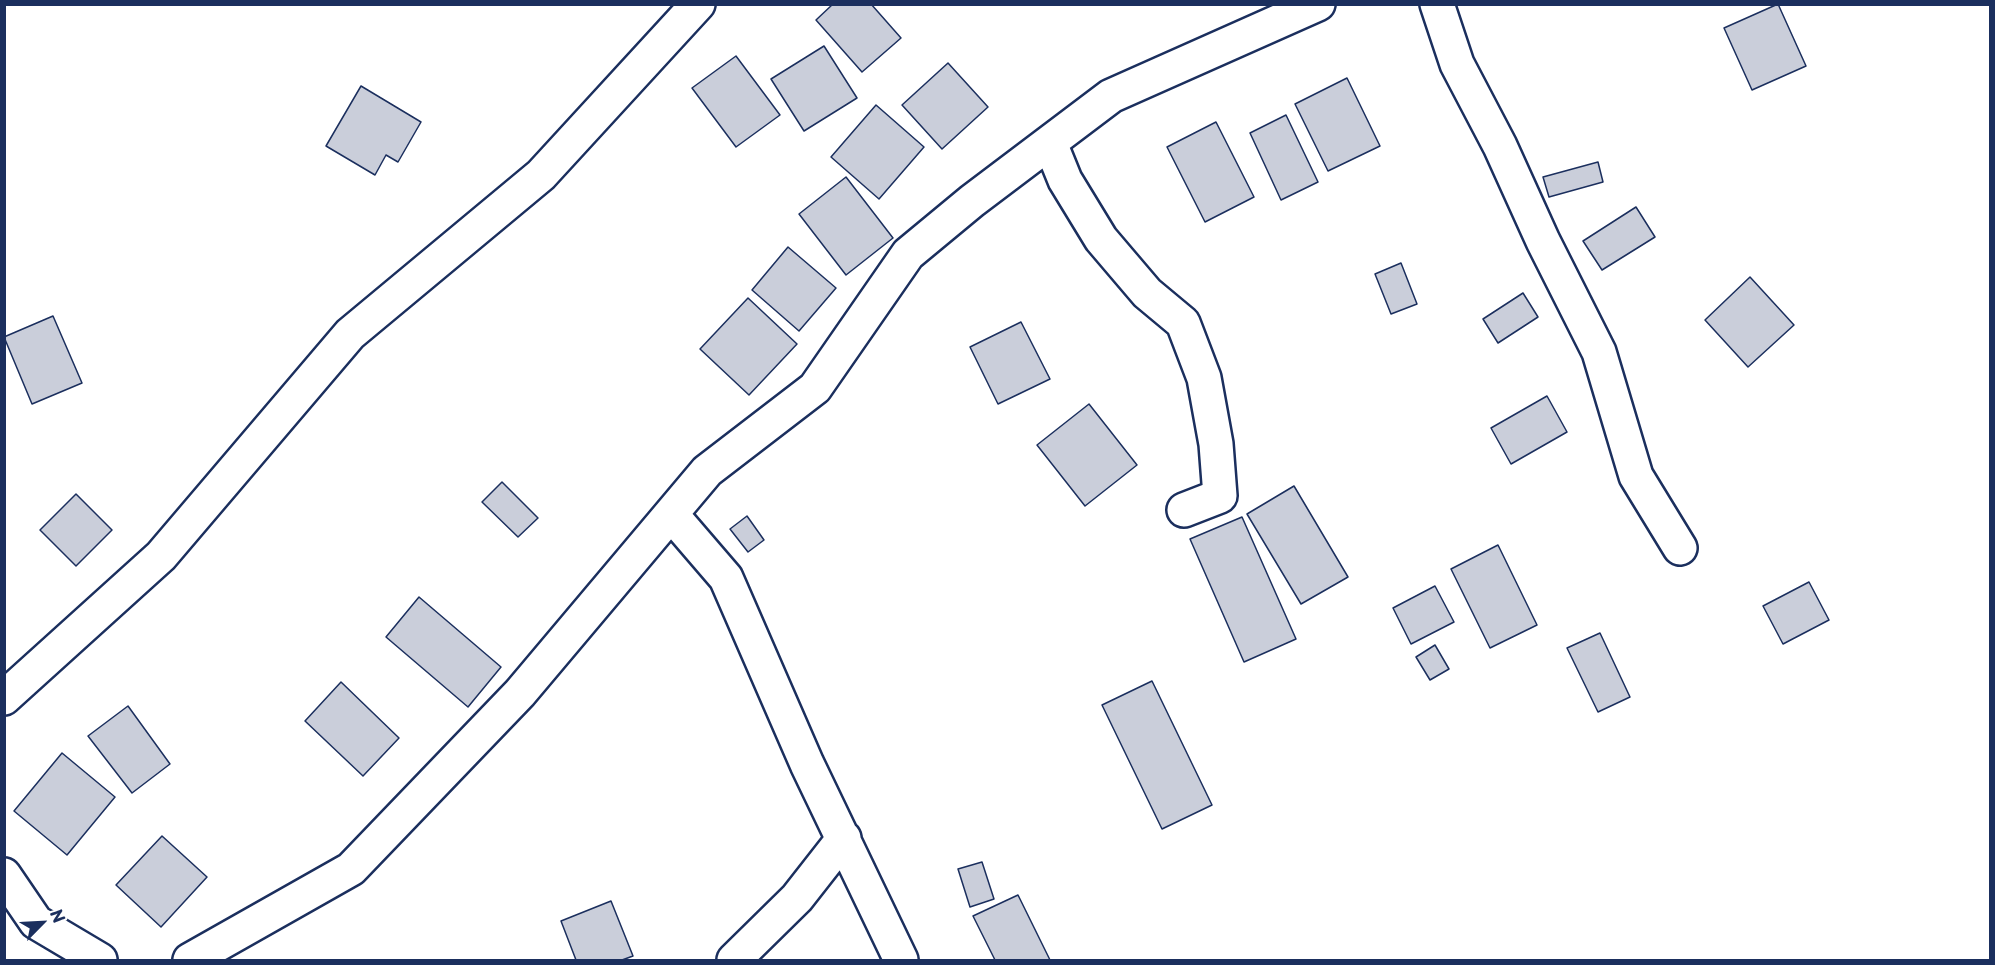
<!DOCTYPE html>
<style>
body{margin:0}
#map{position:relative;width:1995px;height:965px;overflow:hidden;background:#fff;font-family:"Playpen Sans",sans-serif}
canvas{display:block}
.frame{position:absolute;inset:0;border:6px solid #1b2f5e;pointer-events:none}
.north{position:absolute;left:12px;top:893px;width:60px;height:60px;-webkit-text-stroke:4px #fff;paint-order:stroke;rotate:66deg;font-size:16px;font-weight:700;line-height:24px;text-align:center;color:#1b2f5e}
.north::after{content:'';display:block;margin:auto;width:21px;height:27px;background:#1b2f5e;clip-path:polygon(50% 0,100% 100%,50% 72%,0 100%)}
</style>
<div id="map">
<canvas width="1995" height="965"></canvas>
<div class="frame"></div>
<div class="north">N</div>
</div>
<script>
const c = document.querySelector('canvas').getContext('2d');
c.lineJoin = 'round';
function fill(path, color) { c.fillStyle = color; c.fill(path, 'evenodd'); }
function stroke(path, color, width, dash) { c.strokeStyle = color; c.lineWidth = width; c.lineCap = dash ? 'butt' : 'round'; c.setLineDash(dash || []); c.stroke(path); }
const building = new Path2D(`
 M 833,4 L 871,4 L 901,38 L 862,72 L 816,20 Z
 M 1778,4 L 1806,66 L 1752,90 L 1724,28 Z
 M 824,46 L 857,98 L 804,131 L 771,79 Z
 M 736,56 L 780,115 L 736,147 L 692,88 Z
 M 948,63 L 988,107 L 942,149 L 902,105 Z
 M 1347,78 L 1380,146 L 1328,171 L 1295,104 Z
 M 361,86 L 421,122 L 398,162 L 386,155 L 375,175 L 326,146 Z
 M 876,105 L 924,147 L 879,199 L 831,157 Z
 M 1286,115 L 1318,182 L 1281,200 L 1250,133 Z
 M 1216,122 L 1254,197 L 1205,222 L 1167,147 Z
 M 1598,162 L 1603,182 L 1549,197 L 1543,177 Z
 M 846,177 L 893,238 L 846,275 L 799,214 Z
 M 1636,207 L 1655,237 L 1602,270 L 1583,241 Z
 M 788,247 L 836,288 L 799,331 L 752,290 Z
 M 1401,263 L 1417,304 L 1391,314 L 1375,274 Z
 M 1750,277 L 1794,325 L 1748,367 L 1705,320 Z
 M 1523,293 L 1538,317 L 1498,343 L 1483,319 Z
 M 748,298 L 797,344 L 749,395 L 700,349 Z
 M 53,316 L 82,383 L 32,404 L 4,337 Z
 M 1021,322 L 1050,379 L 998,404 L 970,347 Z
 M 1547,396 L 1567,432 L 1511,464 L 1491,428 Z
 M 1089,404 L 1137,465 L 1085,506 L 1037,445 Z
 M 502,482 L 538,518 L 518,537 L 482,502 Z
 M 1294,486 L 1348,577 L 1301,604 L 1247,514 Z
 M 76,494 L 112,530 L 76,566 L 40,530 Z
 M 747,516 L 764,540 L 748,552 L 730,529 Z
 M 1242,517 L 1296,639 L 1244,662 L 1190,539 Z
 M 1498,545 L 1537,625 L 1490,648 L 1451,569 Z
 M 1809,582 L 1829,620 L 1783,644 L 1763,606 Z
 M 1435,586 L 1454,622 L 1411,644 L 1393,608 Z
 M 419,597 L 501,667 L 468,707 L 386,637 Z
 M 1600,633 L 1630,697 L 1598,712 L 1567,648 Z
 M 1435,645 L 1449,669 L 1430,680 L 1416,657 Z
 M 1152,681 L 1212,805 L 1162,829 L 1102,705 Z
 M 341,682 L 399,738 L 363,776 L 305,721 Z
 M 128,706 L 170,764 L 132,793 L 88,736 Z
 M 62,753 L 115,797 L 67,855 L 14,811 Z
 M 162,836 L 207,877 L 161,927 L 116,885 Z
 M 982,862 L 994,899 L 970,907 L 958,869 Z
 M 1018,895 L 1050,960 L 995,960 L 973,916 Z
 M 611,901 L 633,956 L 622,960 L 576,960 L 561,921 Z`);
const minor = new Path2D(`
 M 1437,4 L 1457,64 L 1500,146 L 1543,241 L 1599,352 L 1636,476 L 1680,548
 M 1050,143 L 1065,180 L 1101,239 L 1147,293 L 1183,323 L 1204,378 L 1216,444 L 1220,496 L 1184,510
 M 671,514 L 726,578 L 807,764 L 901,960
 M 4,698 L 161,556 L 350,334 L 541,175 L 698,4
 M 4,875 L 36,922 L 100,960
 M 190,960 L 351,869 L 520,693 L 707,471 L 815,388 L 908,254 L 972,201 L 1111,96 L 1318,4
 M 734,960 L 797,898 L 844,838`);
fill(building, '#caceda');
stroke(building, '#1b2f5e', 1.5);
stroke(minor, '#1b2f5e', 38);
stroke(minor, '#fff', 33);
</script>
